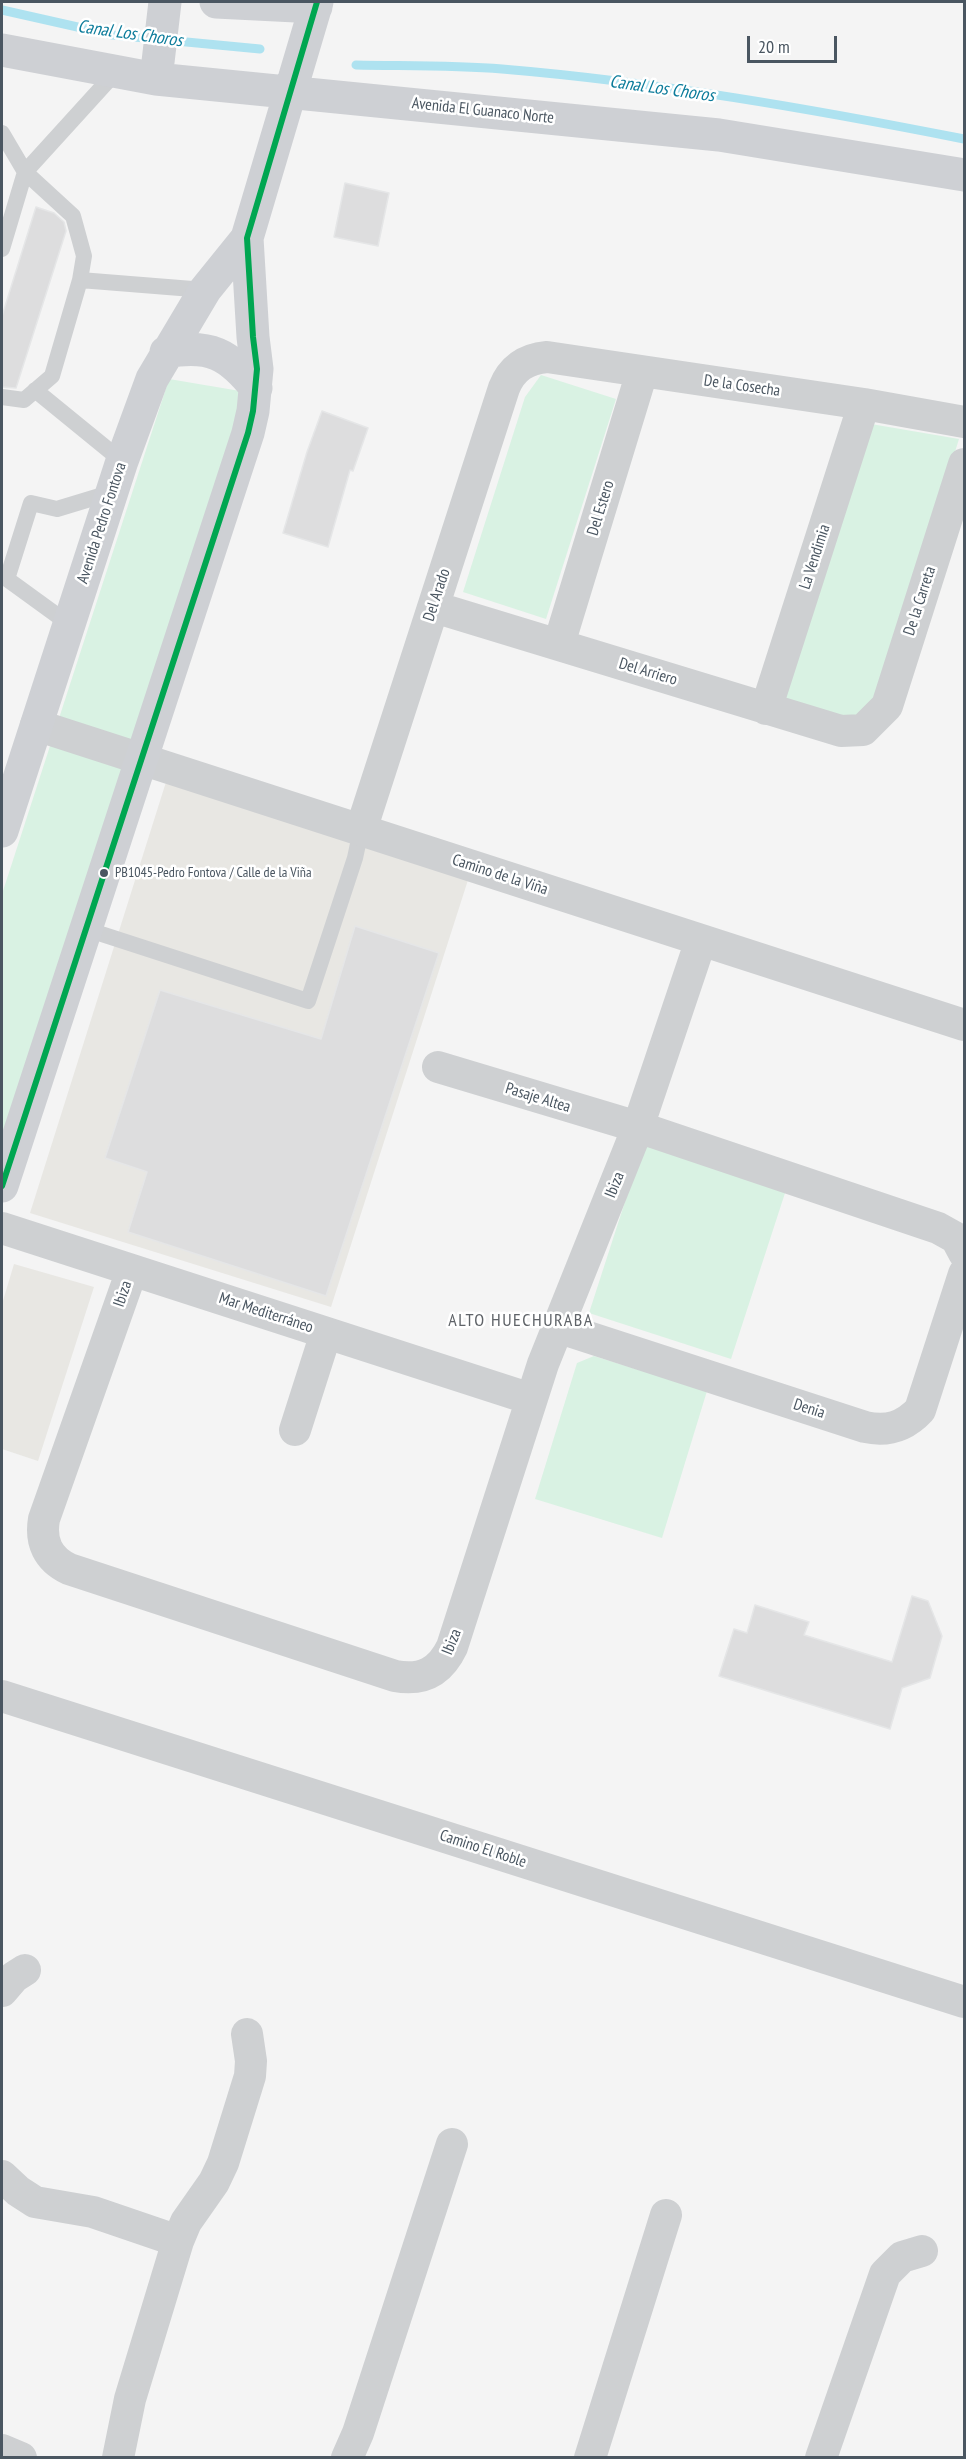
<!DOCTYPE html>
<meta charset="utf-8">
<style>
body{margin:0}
#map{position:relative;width:966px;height:2459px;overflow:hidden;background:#f4f4f4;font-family:"PT Sans Narrow",sans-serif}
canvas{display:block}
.frame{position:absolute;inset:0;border:3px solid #4a5661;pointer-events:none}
.scale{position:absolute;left:747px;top:36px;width:90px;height:27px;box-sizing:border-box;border:3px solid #4a5661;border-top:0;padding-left:8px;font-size:18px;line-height:21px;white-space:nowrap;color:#4a5661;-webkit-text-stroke:4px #fff;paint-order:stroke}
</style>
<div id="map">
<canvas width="966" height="2459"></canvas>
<div class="frame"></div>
<div class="scale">20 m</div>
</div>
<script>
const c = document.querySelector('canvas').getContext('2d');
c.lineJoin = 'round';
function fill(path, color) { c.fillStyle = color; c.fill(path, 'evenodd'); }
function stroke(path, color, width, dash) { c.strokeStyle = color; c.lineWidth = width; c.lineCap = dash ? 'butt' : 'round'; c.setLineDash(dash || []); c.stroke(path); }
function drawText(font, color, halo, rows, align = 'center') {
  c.font = font + ' "PT Sans Narrow",sans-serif'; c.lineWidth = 5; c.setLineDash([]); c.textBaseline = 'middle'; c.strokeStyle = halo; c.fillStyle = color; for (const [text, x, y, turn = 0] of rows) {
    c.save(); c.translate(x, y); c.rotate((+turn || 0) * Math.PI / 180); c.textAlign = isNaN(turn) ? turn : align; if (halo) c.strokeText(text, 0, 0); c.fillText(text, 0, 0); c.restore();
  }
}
const commercial = new Path2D(`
 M 166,782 L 468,880 L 331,1307 L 30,1213 Z
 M 14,1264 L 94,1287 L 38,1461 L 2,1449 L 2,1304 Z`);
const green = new Path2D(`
 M 541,375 L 616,399 L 546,619 L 463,592 L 525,397 Z
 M 169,379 L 246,392 L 2,1158 L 2,894 Z
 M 871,424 L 959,439 L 877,702 L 862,719 L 847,719 L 781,702 Z
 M 644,1143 L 786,1190 L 731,1359 L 589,1313 Z
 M 594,1356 L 707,1391 L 662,1538 L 535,1499 L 577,1363 Z`);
const stream = new Path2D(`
 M 2,10 L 113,35 L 260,49
 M 356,65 C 405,66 454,65 502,69 C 657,82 812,109 964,139`);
const building = new Path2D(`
 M 345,183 L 389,193 L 378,246 L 334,237 Z
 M 36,207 L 54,213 L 64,222 L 66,231 L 16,388 L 2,387 L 2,316 Z
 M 322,411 L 368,428 L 353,471 L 350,470 L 328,547 L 283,533 L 307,452 Z
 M 355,926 L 439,953 L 326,1296 L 128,1232 L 147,1172 L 105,1158 L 160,990 L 321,1039 Z
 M 912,1596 L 928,1601 L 942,1636 L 930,1678 L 902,1688 L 890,1729 L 719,1676 L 734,1629 L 747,1633 L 755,1605 L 809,1622 L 804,1635 L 892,1662 Z`);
const lane = new Path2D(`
 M 2,133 L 25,172 L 73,216 L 84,256 L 80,280 L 52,376 L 24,400 L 2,397
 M 2,249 L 25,172 L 115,73
 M 80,280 L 205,290
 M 35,390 L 122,461
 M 69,624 L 7,579 L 31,503 L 57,509 L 113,492
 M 86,929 L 308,1001 L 355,858 L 361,830`);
const street = new Path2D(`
 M 434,607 L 841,731 L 863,730 L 887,706 L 964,464
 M 559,644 L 642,372
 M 766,709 L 864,404
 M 36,725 L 964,1025
 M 361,830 L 504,388 C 512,368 526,359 547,357 L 864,404 L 964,422
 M 438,1067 L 638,1127 L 938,1228 L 956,1238 L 964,1253
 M 2,1228 L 531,1399
 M 132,1270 L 44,1519 C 40,1542 48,1559 69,1569 L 395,1676 C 422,1681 440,1672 452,1647 L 543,1364 L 638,1127 L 701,940
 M 557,1327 L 865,1427 C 887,1432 904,1427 920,1410 L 964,1274
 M 295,1430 L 326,1333
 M 2,1696 L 964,2002
 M 2,1991 L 14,1977 L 25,1970
 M 2,2176 L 18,2191 L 35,2202 L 93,2212 L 178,2241
 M 2,2450 L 21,2458
 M 118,2458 L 130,2399 L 178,2241 L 186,2222 L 214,2182 L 223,2163 L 250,2076 L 251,2061 L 247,2034
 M 347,2458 L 358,2433 L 452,2144
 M 590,2458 L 666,2215
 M 821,2458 L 885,2274 L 902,2257 L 922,2251`);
const secondary = new Path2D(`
 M 216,2 L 316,7
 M 2,50 L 156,79 L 719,135 L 964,175
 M 156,79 L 165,2
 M 166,352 C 210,344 229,354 256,388
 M 2,831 L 122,461 L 152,379 L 205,290 L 247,238
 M 2,1186 L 248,433 L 253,411 L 257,369 L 253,337 L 247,238 L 317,2`);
const bus1 = new Path2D(`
 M 2,1186 L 248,433 L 253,411 L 257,369 L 253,337 L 247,238 L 317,2`);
const markers = [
 [104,873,5,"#4a5661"]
];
const busNames = [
 ["PB1045-Pedro Fontova / Calle de la Viña",115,873]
];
const streetNames = [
 ["Avenida El Guanaco Norte",483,111,6],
 ["De la Cosecha",742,386,8],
 ["Del Estero",601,508,-73],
 ["Avenida Pedro Fontova",102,523,-72],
 ["La Vendimia",815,557,-72],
 ["Del Arado",437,595,-72],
 ["De la Carreta",920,601,-72],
 ["Del Arriero",648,672,17],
 ["Camino de la Viña",500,875,18],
 ["Pasaje Altea",538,1098,17],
 ["Ibiza",615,1185,-68],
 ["Ibiza",123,1294,-71],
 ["Mar Mediterráneo",266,1313,18],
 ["Denia",809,1409,18],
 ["Ibiza",452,1642,-68],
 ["Camino El Roble",483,1849,18]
];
const waterNames = [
 ["Canal Los Choros",130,34,8],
 ["Canal Los Choros",662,89,8]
];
const neighbourhoodNames = [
 ["ALTO HUECHURABA",521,1321]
];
fill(commercial, '#e8e7e3');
fill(green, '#d9f2e3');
stroke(stream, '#aee2f0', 9);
fill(building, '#ddddde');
stroke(building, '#e5e6e7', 1.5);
stroke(lane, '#ced0d2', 16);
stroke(street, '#ced0d2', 32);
stroke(secondary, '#ced0d4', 33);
stroke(bus1, '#00a651', 6);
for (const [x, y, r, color] of markers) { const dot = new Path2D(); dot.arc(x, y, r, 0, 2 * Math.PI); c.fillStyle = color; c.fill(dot); stroke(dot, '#fff', 2); }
drawText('14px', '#4a5661', '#fff', busNames, 'left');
drawText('16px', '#4a5661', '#fff', streetNames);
drawText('italic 18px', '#0c7c9b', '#fff', waterNames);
c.letterSpacing = '1.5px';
drawText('18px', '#5f6368', '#fff', neighbourhoodNames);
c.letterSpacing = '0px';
</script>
